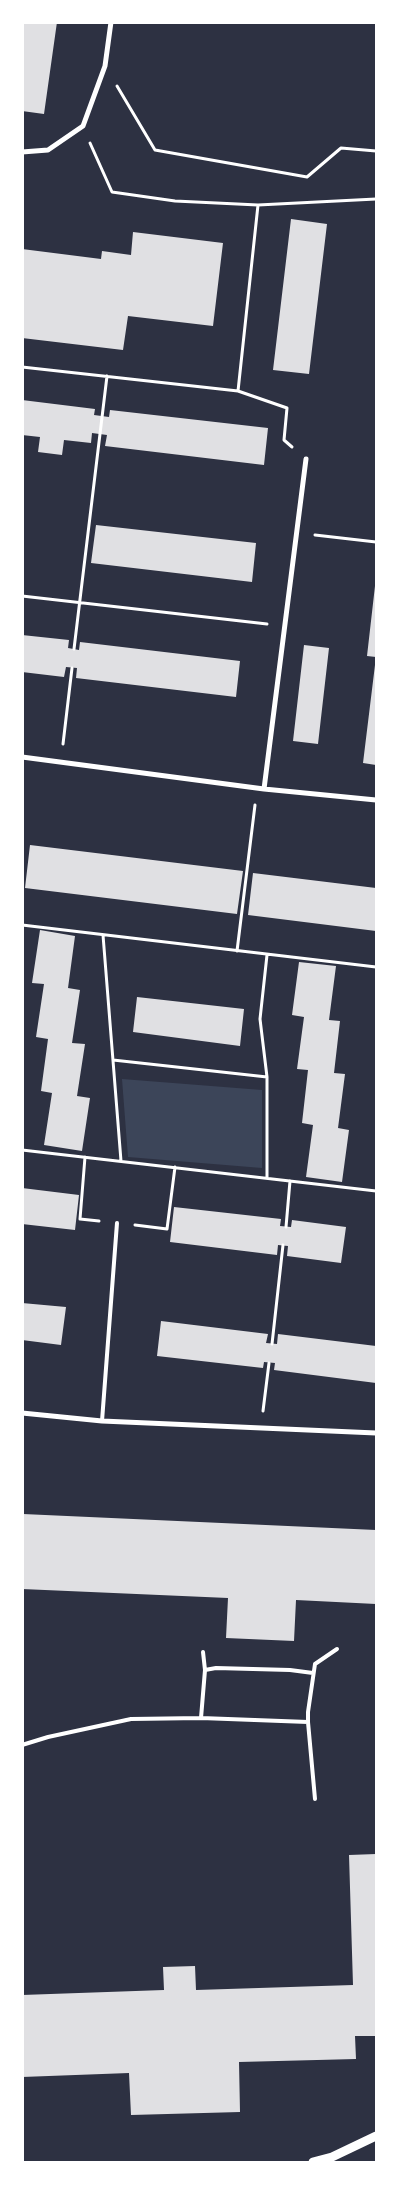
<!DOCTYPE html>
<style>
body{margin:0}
#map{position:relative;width:399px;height:2185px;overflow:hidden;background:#2d3142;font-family:"Public Sans",sans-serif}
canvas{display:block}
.frame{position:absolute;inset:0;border:24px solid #fff;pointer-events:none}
</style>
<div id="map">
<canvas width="399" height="2185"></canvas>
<div class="frame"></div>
</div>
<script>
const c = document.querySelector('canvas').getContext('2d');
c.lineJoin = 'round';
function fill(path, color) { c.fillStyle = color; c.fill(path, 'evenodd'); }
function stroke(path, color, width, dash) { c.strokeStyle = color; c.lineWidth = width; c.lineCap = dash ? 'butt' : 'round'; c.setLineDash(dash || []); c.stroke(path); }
const green = new Path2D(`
 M 122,1079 L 262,1090 L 262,1168 L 128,1157 Z`);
const building = new Path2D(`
 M 22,22 L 57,22 L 44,114 L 22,111 Z
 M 291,219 L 327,224 L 309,374 L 273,370 Z
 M 133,232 L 223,243 L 213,326 L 128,316 L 123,350 L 22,338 L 22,249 L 101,259 L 102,251 L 131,255 Z
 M 22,400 L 95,409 L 94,415 L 109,417 L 110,410 L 268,428 L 264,465 L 105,446 L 107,435 L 92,433 L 91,443 L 64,440 L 62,455 L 38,452 L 40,437 L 22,435 Z
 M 96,525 L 256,543 L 252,582 L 91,563 Z
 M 375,586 L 376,586 L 376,657 L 367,656 Z
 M 22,635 L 69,640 L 68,648 L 79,650 L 80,642 L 240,661 L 236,697 L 76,678 L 77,668 L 66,667 L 64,677 L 22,672 Z
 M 304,645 L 329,648 L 318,744 L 293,741 Z
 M 375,665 L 376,665 L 376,765 L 363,763 Z
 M 30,845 L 243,871 L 237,914 L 25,888 Z
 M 253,873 L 376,888 L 376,931 L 248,915 Z
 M 40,930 L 75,936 L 68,988 L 80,990 L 72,1043 L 85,1044 L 77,1096 L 90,1098 L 82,1151 L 44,1145 L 52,1093 L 41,1091 L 48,1039 L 36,1037 L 44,984 L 32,983 Z
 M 299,962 L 336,966 L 329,1020 L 340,1021 L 334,1073 L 345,1074 L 338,1128 L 349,1130 L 342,1182 L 306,1177 L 313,1125 L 302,1123 L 308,1070 L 297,1069 L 304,1017 L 292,1015 Z
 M 137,997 L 244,1009 L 240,1046 L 133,1032 Z
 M 22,1188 L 79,1195 L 75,1230 L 22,1224 Z
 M 174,1207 L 281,1219 L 280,1226 L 291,1227 L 292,1220 L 346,1227 L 341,1263 L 287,1256 L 288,1246 L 278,1245 L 277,1255 L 170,1242 Z
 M 22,1303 L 66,1307 L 61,1345 L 22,1340 Z
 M 161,1321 L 268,1334 L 266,1343 L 277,1344 L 278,1334 L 376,1346 L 376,1383 L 274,1370 L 275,1363 L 264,1362 L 263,1368 L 157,1356 Z
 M 23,1514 L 376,1530 L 376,1604 L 296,1600 L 294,1641 L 226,1638 L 228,1598 L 22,1589 Z
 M 376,1854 L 376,2036 L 355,2036 L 356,2059 L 239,2062 L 240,2112 L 131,2115 L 129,2073 L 22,2077 L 22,1995 L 164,1990 L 163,1967 L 195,1966 L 196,1990 L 353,1985 L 349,1855 Z`);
const path = new Path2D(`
 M 117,86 L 155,150 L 307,177 L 341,148 L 376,151
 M 90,143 L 112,192 L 175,201 L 258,205 L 238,391
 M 258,205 L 376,199
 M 22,367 L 238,391 L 287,408 L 284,440 L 292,447
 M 315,535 L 376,542
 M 22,596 L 267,624
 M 74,649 L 107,376
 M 63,744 L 72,668
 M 22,925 L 376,967
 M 103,935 L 121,1161
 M 237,951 L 255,805
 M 113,1060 L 267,1077
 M 22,1150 L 376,1191
 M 85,1157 L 80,1219 L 99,1221
 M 267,1177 L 267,1077 L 260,1019 L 267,955
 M 135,1225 L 167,1229 L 175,1167
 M 286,1227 L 290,1181
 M 272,1344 L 283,1245
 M 263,1411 L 269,1363`);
const service = new Path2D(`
 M 102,1421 L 117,1223
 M 205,1670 L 216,1668 L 290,1670 L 313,1673
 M 201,1718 L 205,1670 L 203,1652
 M 308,1722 L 308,1712 L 315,1664 L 337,1649
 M 22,1745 L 48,1737 L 131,1719 L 201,1718 L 308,1722 L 315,1799`);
const minor = new Path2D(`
 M 22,152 L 48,150 L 83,126 L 105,66 L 111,22
 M 22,757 L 264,789 L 376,800
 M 264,789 L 306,459
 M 22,1413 L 102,1421 L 376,1433`);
const tertiary = new Path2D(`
 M 313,2162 L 332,2157 L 376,2136`);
fill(green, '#3c4559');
fill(building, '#e0e0e3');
stroke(path, '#fff', 3);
stroke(service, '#fff', 4);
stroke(minor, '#fff', 5);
stroke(tertiary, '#fff', 9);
</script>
